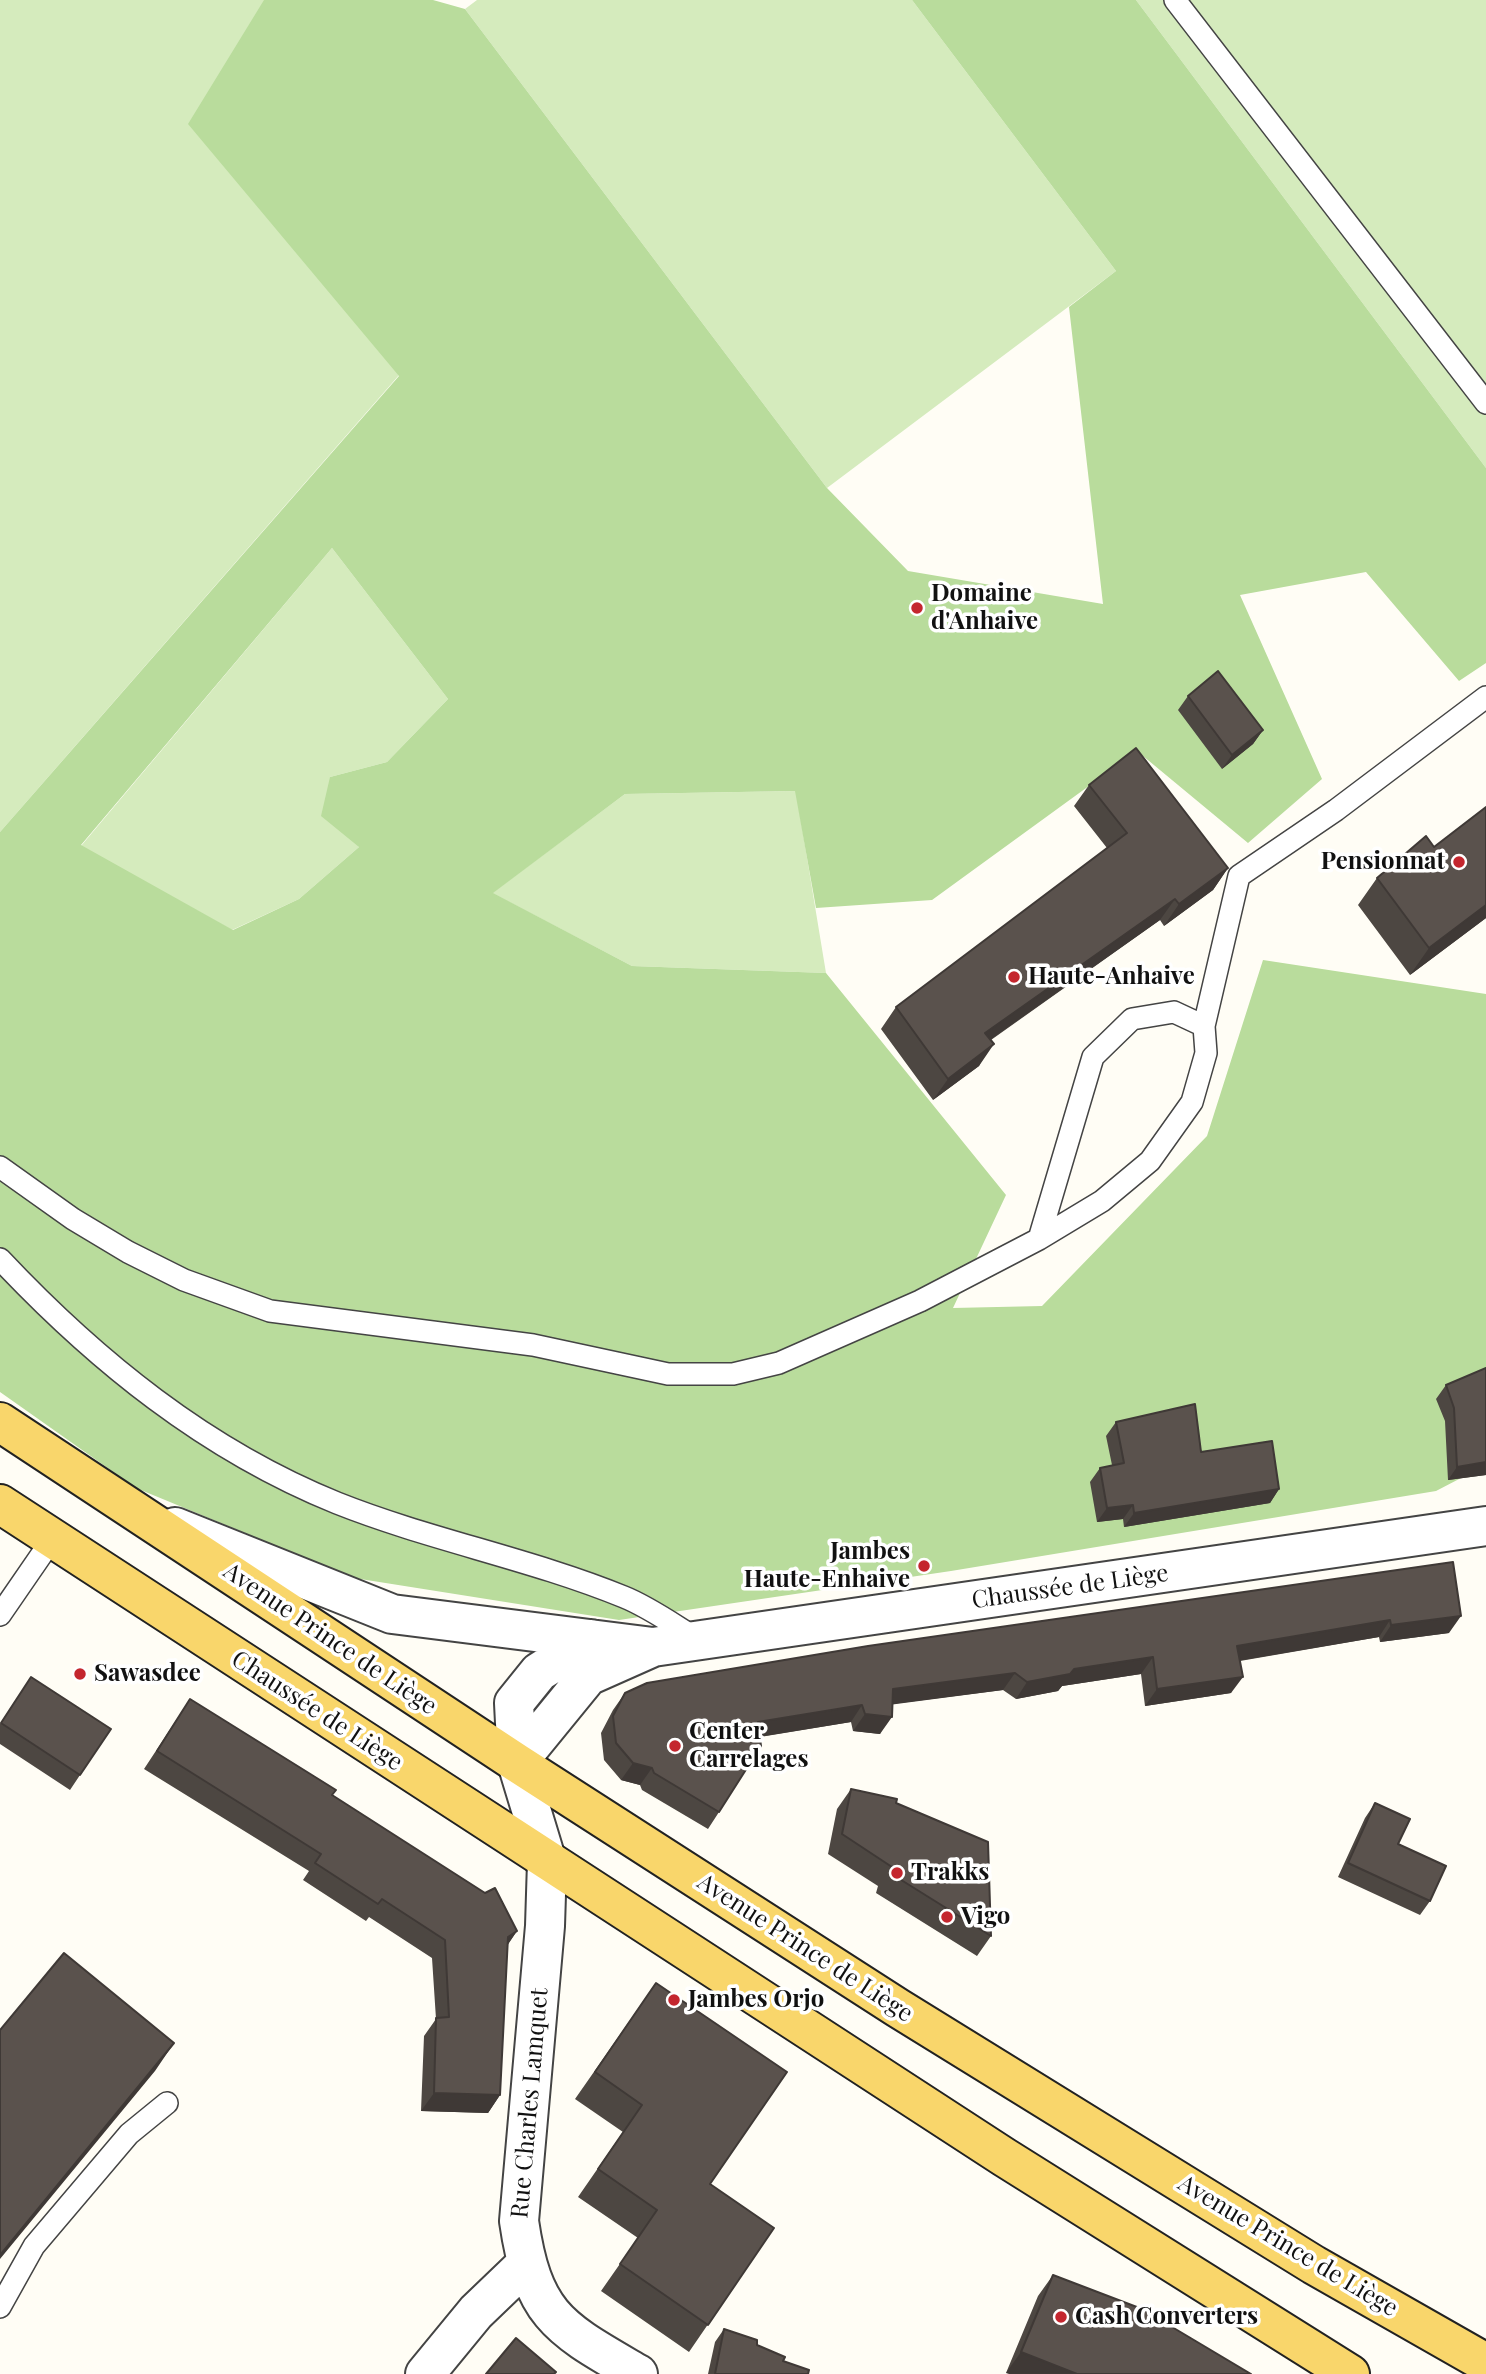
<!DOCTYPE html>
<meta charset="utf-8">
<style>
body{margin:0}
canvas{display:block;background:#fffdf5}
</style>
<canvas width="1486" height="2374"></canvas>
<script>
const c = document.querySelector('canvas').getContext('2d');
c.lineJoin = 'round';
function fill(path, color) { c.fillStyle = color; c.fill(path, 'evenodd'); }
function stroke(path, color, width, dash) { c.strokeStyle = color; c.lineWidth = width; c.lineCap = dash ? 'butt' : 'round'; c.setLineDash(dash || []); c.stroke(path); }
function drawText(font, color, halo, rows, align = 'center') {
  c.font = font + ' "Playfair Display",serif'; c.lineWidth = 7; c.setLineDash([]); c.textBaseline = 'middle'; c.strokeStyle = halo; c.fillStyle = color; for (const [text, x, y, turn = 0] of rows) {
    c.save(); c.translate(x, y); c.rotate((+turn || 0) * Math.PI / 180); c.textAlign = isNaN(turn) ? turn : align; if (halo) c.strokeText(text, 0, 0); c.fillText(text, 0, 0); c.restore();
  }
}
const green = new Path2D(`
 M 0,0 L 301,0 L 441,327 L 0,832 Z
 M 477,0 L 912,0 L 1116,271 L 827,488 L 465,9 Z
 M 1136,0 L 1486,0 L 1486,468 Z
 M 332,548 L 448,699 L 387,762 L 330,777 L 359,847 L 299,899 L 232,930 L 81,846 Z
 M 796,791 L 826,973 L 632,966 L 492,893 L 625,794 Z`);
const forest = new Path2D(`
 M 264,0 L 433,0 L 465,9 L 827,488 L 908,571 L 1103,604 L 1069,307 L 1116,271 L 912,0 L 1136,0 L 1486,468 L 1486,663 L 1459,681 L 1366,572 L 1240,595 L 1322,779 L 1248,843 L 1137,751 L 932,900 L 816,908 L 795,791 L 625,794 L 493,893 L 632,966 L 826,973 L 1006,1195 L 953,1308 L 1042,1306 L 1207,1136 L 1263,960 L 1486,994 L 1486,1465 L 1436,1491 L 951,1571 L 619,1620 L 354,1578 L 136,1488 L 0,1392 L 0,832 L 399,376 L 188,124 ZM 332,548 L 448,699 L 387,762 L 330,777 L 321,816 L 359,847 L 299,899 L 233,930 L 81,845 Z`);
const service = new Path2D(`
 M 1175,0 L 1486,403
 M 1204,1026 L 1239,876 L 1336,810 L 1486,697
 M 0,1167 L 73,1219 L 128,1252 L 184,1280 L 270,1311 L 533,1345 L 668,1374 L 733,1374 L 779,1363 L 920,1301 L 1039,1239 L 1102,1201 L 1150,1161 L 1192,1102 L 1206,1053 L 1204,1026 L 1174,1012 L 1132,1019 L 1093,1057 L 1039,1239
 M 0,1259 C 96,1361 206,1450 337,1503 C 430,1540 531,1559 624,1597 C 649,1607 674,1625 697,1639
 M 0,1615 L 53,1538
 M 0,2307 L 34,2246 L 129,2134 L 167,2103`);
const minor = new Path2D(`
 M 547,1862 L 545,1926 L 519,2221 C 533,2317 559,2328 638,2374
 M 425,2374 L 476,2312 L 525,2265`);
const tertiary = new Path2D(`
 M 175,1527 L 392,1614 L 653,1647 L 1486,1526
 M 517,1763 L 588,1676 L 651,1648
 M 547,1862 L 517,1763 L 514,1703 L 539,1672 L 591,1639`);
const primary = new Path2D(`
 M 0,1422 L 517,1763 L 898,2008 L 1314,2265 L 1486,2363
 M 0,1504 L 1004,2157 L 1350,2374`);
const wall = new Path2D(`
 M 1188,696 L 1263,730 L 1253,744 L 1222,769 L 1178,710 Z
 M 1089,785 L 1228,868 L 1213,890 L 1164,926 L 1160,920 L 991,1040 L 979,1066 L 933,1100 L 881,1029 L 896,1007 L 1107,848 L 1074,806 Z
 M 1486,807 L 1486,918 L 1410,975 L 1358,905 L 1377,878 L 1434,847 Z
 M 1486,1368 L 1486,1475 L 1448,1480 L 1445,1421 L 1436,1399 L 1446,1385 Z
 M 1116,1422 L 1201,1452 L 1279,1489 L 1270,1503 L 1124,1527 L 1123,1519 L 1097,1522 L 1090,1482 L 1100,1468 L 1112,1465 L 1106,1436 Z
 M 1453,1562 L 1449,1633 L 1380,1642 L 1379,1637 L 1240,1661 L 1231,1693 L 1145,1706 L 1141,1674 L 1062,1686 L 1058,1691 L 1016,1699 L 1003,1690 L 892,1704 L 880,1734 L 853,1731 L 851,1722 L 760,1737 L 719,1812 L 708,1829 L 642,1790 L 640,1785 L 621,1780 L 604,1760 L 601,1733 L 613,1710 L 625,1693 Z
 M 31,1677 L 80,1775 L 70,1790 L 0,1744 L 0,1724 Z
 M 190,1699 L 332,1795 L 517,1931 L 507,1945 L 500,2095 L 488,2113 L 421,2111 L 424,2036 L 436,2019 L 432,1958 L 369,1917 L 366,1921 L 303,1880 L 309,1871 L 144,1769 Z
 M 851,1789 L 896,1803 L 991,1936 L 977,1956 L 876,1893 L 878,1886 L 828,1854 L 837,1809 Z
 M 1375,1803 L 1430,1901 L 1420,1915 L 1338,1877 L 1365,1818 Z
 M 656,1983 L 710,2184 L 774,2228 L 689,2352 L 601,2291 L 638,2238 L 578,2197 L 623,2132 L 575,2099 Z
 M 1053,2275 L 1163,2317 L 1006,2373 L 1038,2296 Z
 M 724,2329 L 757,2345 L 783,2361 L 808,2374 L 708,2374 L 715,2342 Z`);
const shadedWall = new Path2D(`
 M 1263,730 L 1253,744 L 1222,769 L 1232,755 Z
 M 1228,868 L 1213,890 L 1164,926 L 1179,904 Z
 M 1175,899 L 1160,920 L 970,1054 L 985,1033 Z
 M 1486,905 L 1486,918 L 1410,975 L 1429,948 Z
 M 994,1044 L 979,1066 L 933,1100 L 948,1079 Z
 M 1486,1462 L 1486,1475 L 1448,1480 L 1457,1467 Z
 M 1279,1489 L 1270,1503 L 1124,1527 L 1134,1513 Z
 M 1133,1505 L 1123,1519 L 1097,1522 L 1107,1508 Z
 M 1461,1616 L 1449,1633 L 1380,1642 L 1391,1625 Z
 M 1390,1620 L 1379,1637 L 1225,1663 L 1237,1646 Z
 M 1153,1657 L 1141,1674 L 1062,1686 L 1058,1691 L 1016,1699 L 1027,1682 L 1074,1669 Z
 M 1015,1673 L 1003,1690 L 881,1706 L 893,1689 Z
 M 1243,1677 L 1231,1693 L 1145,1706 L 1157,1689 Z
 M 862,1705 L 851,1722 L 746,1739 L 758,1722 Z
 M 865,1714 L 892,1717 L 880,1734 L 853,1731 Z
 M 633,1763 L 652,1768 L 640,1785 L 621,1780 Z
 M 517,1931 L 505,1949 L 508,1937 Z
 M 174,2043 L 155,2071 L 0,2259 L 0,2255 Z
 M 434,2093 L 500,2095 L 488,2113 L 421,2111 Z
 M 1021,2352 L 1077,2374 L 1009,2374 L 1006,2373 Z`);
const building = new Path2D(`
 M 1218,671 L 1263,730 L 1232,755 L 1188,696 Z
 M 1136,748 L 1228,868 L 1179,904 L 1175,899 L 985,1033 L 994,1044 L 948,1079 L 896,1007 L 1127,833 L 1089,785 Z
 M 1486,807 L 1486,905 L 1429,948 L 1377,878 L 1426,836 L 1434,847 Z
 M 1486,1368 L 1486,1462 L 1457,1467 L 1454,1408 L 1446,1385 Z
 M 1195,1404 L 1201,1452 L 1272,1441 L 1279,1489 L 1134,1513 L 1133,1505 L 1107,1508 L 1100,1468 L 1124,1463 L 1116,1422 Z
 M 1453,1562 L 1461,1616 L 1391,1625 L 1390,1620 L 1237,1646 L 1243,1677 L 1157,1689 L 1153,1657 L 1074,1669 L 1070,1674 L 1027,1682 L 1015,1673 L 893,1689 L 892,1717 L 865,1714 L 862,1705 L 758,1722 L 761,1746 L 719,1812 L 654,1773 L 652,1768 L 633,1763 L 616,1743 L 613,1716 L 625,1693 L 647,1683 L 868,1646 Z
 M 31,1677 L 111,1729 L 80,1775 L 1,1723 Z
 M 190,1699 L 336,1790 L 332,1795 L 485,1893 L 495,1888 L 517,1931 L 508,1937 L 500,2095 L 434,2093 L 436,2018 L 449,2017 L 445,1940 L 382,1899 L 378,1904 L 315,1863 L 321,1854 L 157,1751 Z
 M 851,1789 L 897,1799 L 896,1803 L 988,1842 L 991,1936 L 890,1873 L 892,1867 L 842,1834 Z
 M 1375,1803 L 1410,1819 L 1398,1844 L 1446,1866 L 1430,1901 L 1348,1863 Z
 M 64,1953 L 174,2043 L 0,2255 L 0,2030 Z
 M 656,1983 L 787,2072 L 710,2184 L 774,2228 L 708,2325 L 620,2264 L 657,2210 L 598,2169 L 642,2105 L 595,2072 Z
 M 1053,2275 L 1163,2317 L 1162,2321 L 1251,2374 L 1077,2374 L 1021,2352 Z
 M 724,2329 L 757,2340 L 757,2345 L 785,2357 L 783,2361 L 809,2370 L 808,2374 L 715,2374 Z
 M 516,2338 L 556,2372 L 554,2374 L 486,2374 Z`);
const markers = [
 [917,608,7,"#c4262e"],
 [1459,862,7,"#c4262e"],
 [1014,977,7,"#c4262e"],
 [924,1566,7,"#c4262e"],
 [80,1674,7,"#c4262e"],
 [675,1746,7,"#c4262e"],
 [897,1873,7,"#c4262e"],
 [947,1917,7,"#c4262e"],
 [674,2000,7,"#c4262e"],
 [1061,2317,7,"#c4262e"]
];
const poiNames = [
 ["Domaine",931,594],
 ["d'Anhaive",931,622],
 ["Pensionnat",1445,862,"right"],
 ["Haute-Anhaive",1028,977],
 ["Jambes",910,1552,"right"],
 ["Haute-Enhaive",910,1580,"right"],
 ["Sawasdee",94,1674],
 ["Center",689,1732],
 ["Carrelages",689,1760],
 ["Trakks",911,1873],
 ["Vigo",961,1917],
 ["Jambes Orjo",688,2000],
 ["Cash Converters",1075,2317]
];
const streetNames = [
 ["Chaussée de Liège",1070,1587,-8],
 ["Avenue Prince de Liège",330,1639,34],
 ["Chaussée de Liège",317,1711,33],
 ["Avenue Prince de Liège",805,1948,33],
 ["Rue Charles Lamquet",530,2103,-85],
 ["Avenue Prince de Liège",1288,2246,31]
];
fill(green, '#d5ebbd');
fill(forest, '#b9dc9c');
stroke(service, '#444', 24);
stroke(minor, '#444', 42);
stroke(tertiary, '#444', 42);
stroke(primary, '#222', 42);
stroke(service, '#fff', 21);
stroke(minor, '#fff', 38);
stroke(tertiary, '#fff', 38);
stroke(primary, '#f9d66b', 38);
fill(wall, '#4d4742');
fill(shadedWall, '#3f3936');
fill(building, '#5a524d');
stroke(building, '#3f3936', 2);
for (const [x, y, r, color] of markers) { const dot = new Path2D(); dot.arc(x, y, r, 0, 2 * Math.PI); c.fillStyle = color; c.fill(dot); stroke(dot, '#fff', 2.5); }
drawText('bold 24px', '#111', '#fff', poiNames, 'left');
drawText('24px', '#111', '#fff', streetNames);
</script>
